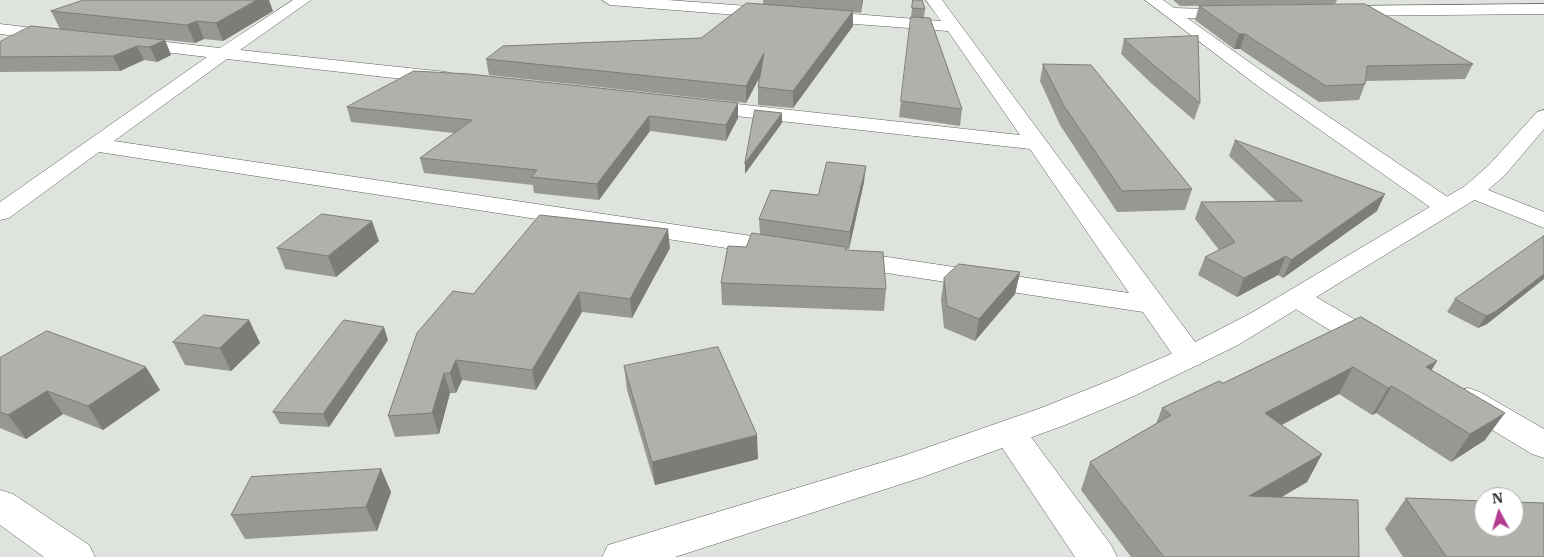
<!DOCTYPE html>
<style>
body{margin:0}
#map{position:relative;width:1544px;height:557px;overflow:hidden;background:#dfe3dd;font-family:"IBM Plex Serif",serif}
canvas{display:block}
.north{position:absolute;left:1474px;top:487px;width:50px;height:50px;box-sizing:border-box;background:#fff;border:1px solid #aeafae;border-radius:50%;rotate:354deg;font-size:14px;font-weight:700;line-height:20px;text-align:center;color:#343634}
.north::after{content:'';display:block;margin:auto;width:18px;height:22px;background:#b43c90;clip-path:polygon(50% 0,100% 100%,50% 72%,0 100%)}
</style>
<div id="map">
<canvas width="1544" height="557"></canvas>
<div class="north">N</div>
</div>
<script>
const c = document.querySelector('canvas').getContext('2d');
c.lineJoin = 'round';
function stroke(path, color, width, dash) { c.strokeStyle = color; c.lineWidth = width; c.lineCap = dash ? 'butt' : 'round'; c.setLineDash(dash || []); c.stroke(path); }
function fill(path, color) { c.fillStyle = color; c.fill(path, 'evenodd'); }
const minor = new Path2D(`
 M 293,0 L 311,0 L 240,50 L 446,72 L 453,74 L 455,78 L 453,82 L 446,84 L 227,59 L 114,141 L 785,241 L 794,243 L 798,249 L 794,255 L 785,257 L 99,152 L 9,218 L 0,220 L 0,202 L 207,57 L 131,48 L 125,47 L 122,43 L 125,39 L 131,38 L 220,48 Z
 M 602,0 L 668,0 L 775,8 L 783,13 L 775,18 L 610,5 Z
 M 926,0 L 942,0 L 1201,350 L 1205,357 L 1201,364 L 1190,367 L 1179,364 L 1143,312 L 847,267 L 838,265 L 834,259 L 838,253 L 847,251 L 1129,293 L 1030,149 L 700,112 L 693,110 L 690,106 L 693,102 L 700,100 L 1020,135 L 948,31 L 816,21 L 808,16 L 816,11 L 941,21 Z
 M 1145,0 L 1163,0 L 1174,8 L 1240,10 L 1242,13 L 1234,18 L 1187,18 L 1273,79 L 1455,202 L 1458,207 L 1455,212 L 1446,214 L 1437,212 L 1259,87 Z
 M 1544,4 L 1544,14 L 1339,16 L 1331,11 L 1339,6 Z
 M 0,24 L 58,31 L 64,32 L 66,36 L 64,40 L 58,41 L 0,34 Z
 M 1473,184 L 1544,212 L 1544,228 L 1465,196 L 1461,191 L 1465,186 Z
 M 1299,290 L 1309,293 L 1387,338 L 1391,345 L 1387,352 L 1376,355 L 1365,352 L 1289,305 L 1285,299 L 1289,293 Z
 M 1468,388 L 1480,392 L 1544,429 L 1544,458 L 1532,454 L 1456,408 L 1452,400 L 1456,392 Z
 M 1010,421 L 1022,425 L 1111,545 L 1117,557 L 1075,557 L 993,434 L 998,425 Z
 M 0,490 L 13,494 L 89,545 L 95,557 L 44,557 L 0,525 Z`);
const tertiary = new Path2D(`
 M 1544,110 L 1544,129 L 1505,175 L 1481,196 L 1238,345 L 1134,396 L 1065,425 L 923,477 L 675,557 L 602,557 L 608,545 L 903,456 L 1041,408 L 1111,380 L 1180,350 L 1253,312 L 1465,186 L 1489,165 L 1537,112 Z`);
const wall = new Path2D(`
 M 763,0 L 863,0 L 861,13 L 853,12 L 853,26 L 793,108 L 758,105 L 758,87 L 759,78 L 746,103 L 489,75 L 486,59 L 701,38 L 763,4 Z
 M 913,0 L 925,9 L 924,18 L 911,17 Z
 M 1173,0 L 1337,0 L 1335,4 L 1180,6 Z
 M 1199,6 L 1473,64 L 1465,79 L 1366,81 L 1365,84 L 1359,100 L 1319,102 L 1240,49 L 1234,49 L 1195,20 Z
 M 51,11 L 273,11 L 223,41 L 204,39 L 195,43 L 60,29 Z
 M 1124,39 L 1200,103 L 1194,120 L 1152,84 L 1121,54 Z
 M 165,40 L 171,55 L 157,62 L 144,60 L 120,71 L 0,72 L 0,42 Z
 M 1043,64 L 1192,189 L 1185,210 L 1117,212 L 1060,125 L 1040,81 Z
 M 901,101 L 962,109 L 960,126 L 899,117 Z
 M 738,103 L 738,118 L 726,141 L 650,131 L 599,200 L 534,193 L 533,185 L 424,173 L 420,158 L 454,133 L 351,122 L 347,107 Z
 M 1235,140 L 1377,211 L 1283,278 L 1278,275 L 1237,297 L 1198,275 L 1205,257 L 1219,250 L 1195,219 L 1201,202 L 1276,201 L 1229,156 Z
 M 864,182 L 849,249 L 846,249 L 846,250 L 886,289 L 884,311 L 722,305 L 721,283 L 760,234 L 759,219 L 818,195 Z
 M 1544,236 L 1487,324 L 1478,328 L 1447,312 L 1455,299 Z
 M 379,241 L 336,277 L 285,269 L 277,248 Z
 M 670,248 L 632,318 L 582,312 L 536,390 L 462,380 L 456,393 L 450,393 L 439,434 L 395,437 L 388,416 L 473,294 Z
 M 1020,272 L 1015,294 L 975,341 L 944,328 L 941,300 L 944,278 Z
 M 1361,317 L 1432,370 L 1485,440 L 1451,462 L 1376,413 L 1372,415 L 1339,394 L 1281,425 L 1322,454 L 1307,482 L 1282,497 L 1359,557 L 1131,557 L 1081,490 L 1090,462 L 1156,424 L 1162,408 L 1223,383 Z
 M 249,320 L 260,343 L 231,371 L 185,365 L 173,342 Z
 M 388,340 L 329,427 L 280,424 L 273,412 Z
 M 0,358 L 160,390 L 103,430 L 63,414 L 26,439 L 0,428 Z
 M 624,366 L 758,459 L 655,485 L 627,390 Z
 M 381,469 L 391,492 L 377,531 L 245,539 L 231,515 Z
 M 1406,498 L 1544,557 L 1403,557 L 1385,529 Z`);
const shadedWall = new Path2D(`
 M 257,0 L 269,0 L 273,11 L 223,41 L 216,23 Z
 M 862,0 L 863,0 L 861,13 Z
 M 853,11 L 853,26 L 793,108 L 793,91 Z
 M 197,21 L 204,39 L 195,43 L 187,25 Z
 M 1239,34 L 1245,34 L 1240,49 L 1234,49 Z
 M 165,40 L 171,55 L 157,62 L 150,47 Z
 M 137,46 L 144,60 L 120,71 L 113,56 Z
 M 764,53 L 764,69 L 746,103 L 746,86 Z
 M 738,103 L 738,118 L 726,141 L 726,125 Z
 M 782,113 L 782,123 L 745,174 L 745,163 Z
 M 649,116 L 650,131 L 599,200 L 597,184 Z
 M 866,166 L 864,182 L 849,249 L 850,232 Z
 M 1385,194 L 1377,211 L 1283,278 L 1291,260 Z
 M 372,221 L 379,241 L 336,277 L 328,256 Z
 M 668,229 L 670,248 L 632,318 L 630,299 Z
 M 1286,256 L 1278,275 L 1237,297 L 1244,278 Z
 M 1020,272 L 1015,294 L 975,341 L 979,319 Z
 M 1544,274 L 1544,279 L 1487,324 L 1478,328 L 1486,316 Z
 M 579,292 L 582,312 L 536,390 L 532,370 Z
 M 249,320 L 260,343 L 231,371 L 220,348 Z
 M 384,327 L 388,340 L 329,427 L 323,414 Z
 M 456,360 L 462,380 L 456,393 L 450,373 Z
 M 1437,361 L 1421,388 L 1426,367 Z
 M 146,367 L 160,390 L 103,430 L 88,406 Z
 M 1353,367 L 1339,394 L 1252,441 L 1265,413 Z
 M 444,373 L 450,393 L 439,434 L 432,413 Z
 M 1392,386 L 1376,413 L 1372,415 L 1388,388 Z
 M 47,391 L 63,414 L 26,439 L 8,415 Z
 M 1505,413 L 1485,440 L 1451,462 L 1470,434 Z
 M 757,435 L 758,459 L 655,485 L 652,462 Z
 M 1322,454 L 1307,482 L 1235,524 L 1249,496 Z
 M 381,469 L 391,492 L 377,531 L 366,507 Z`);
const building = new Path2D(`
 M 84,0 L 257,0 L 216,23 L 197,21 L 187,25 L 51,11 Z
 M 913,0 L 922,0 L 925,9 L 912,8 Z
 M 747,3 L 853,11 L 793,91 L 758,87 L 764,53 L 746,86 L 486,59 L 503,46 L 701,38 Z
 M 1365,4 L 1473,64 L 1367,66 L 1365,84 L 1326,86 L 1245,34 L 1239,34 L 1199,6 Z
 M 911,17 L 930,18 L 962,109 L 901,101 Z
 M 31,26 L 165,40 L 150,47 L 137,46 L 113,56 L 0,57 L 0,42 Z
 M 1198,36 L 1200,103 L 1157,68 L 1124,39 Z
 M 1043,64 L 1091,65 L 1192,189 L 1122,191 L 1064,106 Z
 M 414,71 L 469,74 L 738,103 L 726,125 L 649,116 L 597,184 L 531,177 L 537,170 L 420,158 L 472,120 L 347,107 Z
 M 755,110 L 782,113 L 745,163 Z
 M 1235,140 L 1385,194 L 1291,260 L 1286,256 L 1244,278 L 1205,257 L 1235,242 L 1201,202 L 1302,201 Z
 M 827,162 L 866,166 L 850,232 L 759,219 L 771,190 L 818,195 Z
 M 322,214 L 372,221 L 328,256 L 277,248 Z
 M 540,215 L 668,229 L 630,299 L 579,292 L 532,370 L 456,360 L 450,373 L 444,373 L 432,413 L 388,416 L 417,333 L 453,291 L 473,294 Z
 M 752,233 L 846,247 L 845,250 L 883,252 L 886,289 L 721,283 L 728,246 L 746,247 Z
 M 1544,236 L 1544,274 L 1495,312 L 1486,316 L 1455,299 Z
 M 959,264 L 1020,272 L 979,319 L 947,306 L 944,278 Z
 M 204,315 L 249,320 L 220,348 L 173,342 Z
 M 1361,317 L 1437,361 L 1426,367 L 1505,413 L 1470,434 L 1392,386 L 1388,388 L 1353,367 L 1265,413 L 1322,454 L 1249,496 L 1358,500 L 1359,557 L 1164,557 L 1090,462 L 1171,415 L 1162,408 L 1219,381 L 1223,383 Z
 M 344,320 L 384,327 L 323,414 L 273,412 Z
 M 47,331 L 146,367 L 88,406 L 47,391 L 8,415 L 0,412 L 0,358 Z
 M 718,347 L 757,435 L 652,462 L 624,366 Z
 M 381,469 L 366,507 L 231,515 L 251,477 Z
 M 1406,498 L 1484,501 L 1484,527 L 1514,527 L 1514,502 L 1544,503 L 1544,557 L 1447,557 Z`);
stroke(minor, '#5d605b', 1);
stroke(tertiary, '#5d605b', 1);
fill(minor, '#fff');
fill(tertiary, '#fff');
fill(wall, '#989893');
fill(shadedWall, '#7c7c78');
fill(building, '#b1b1ab');
stroke(building, '#7c7c78', 1);
</script>
